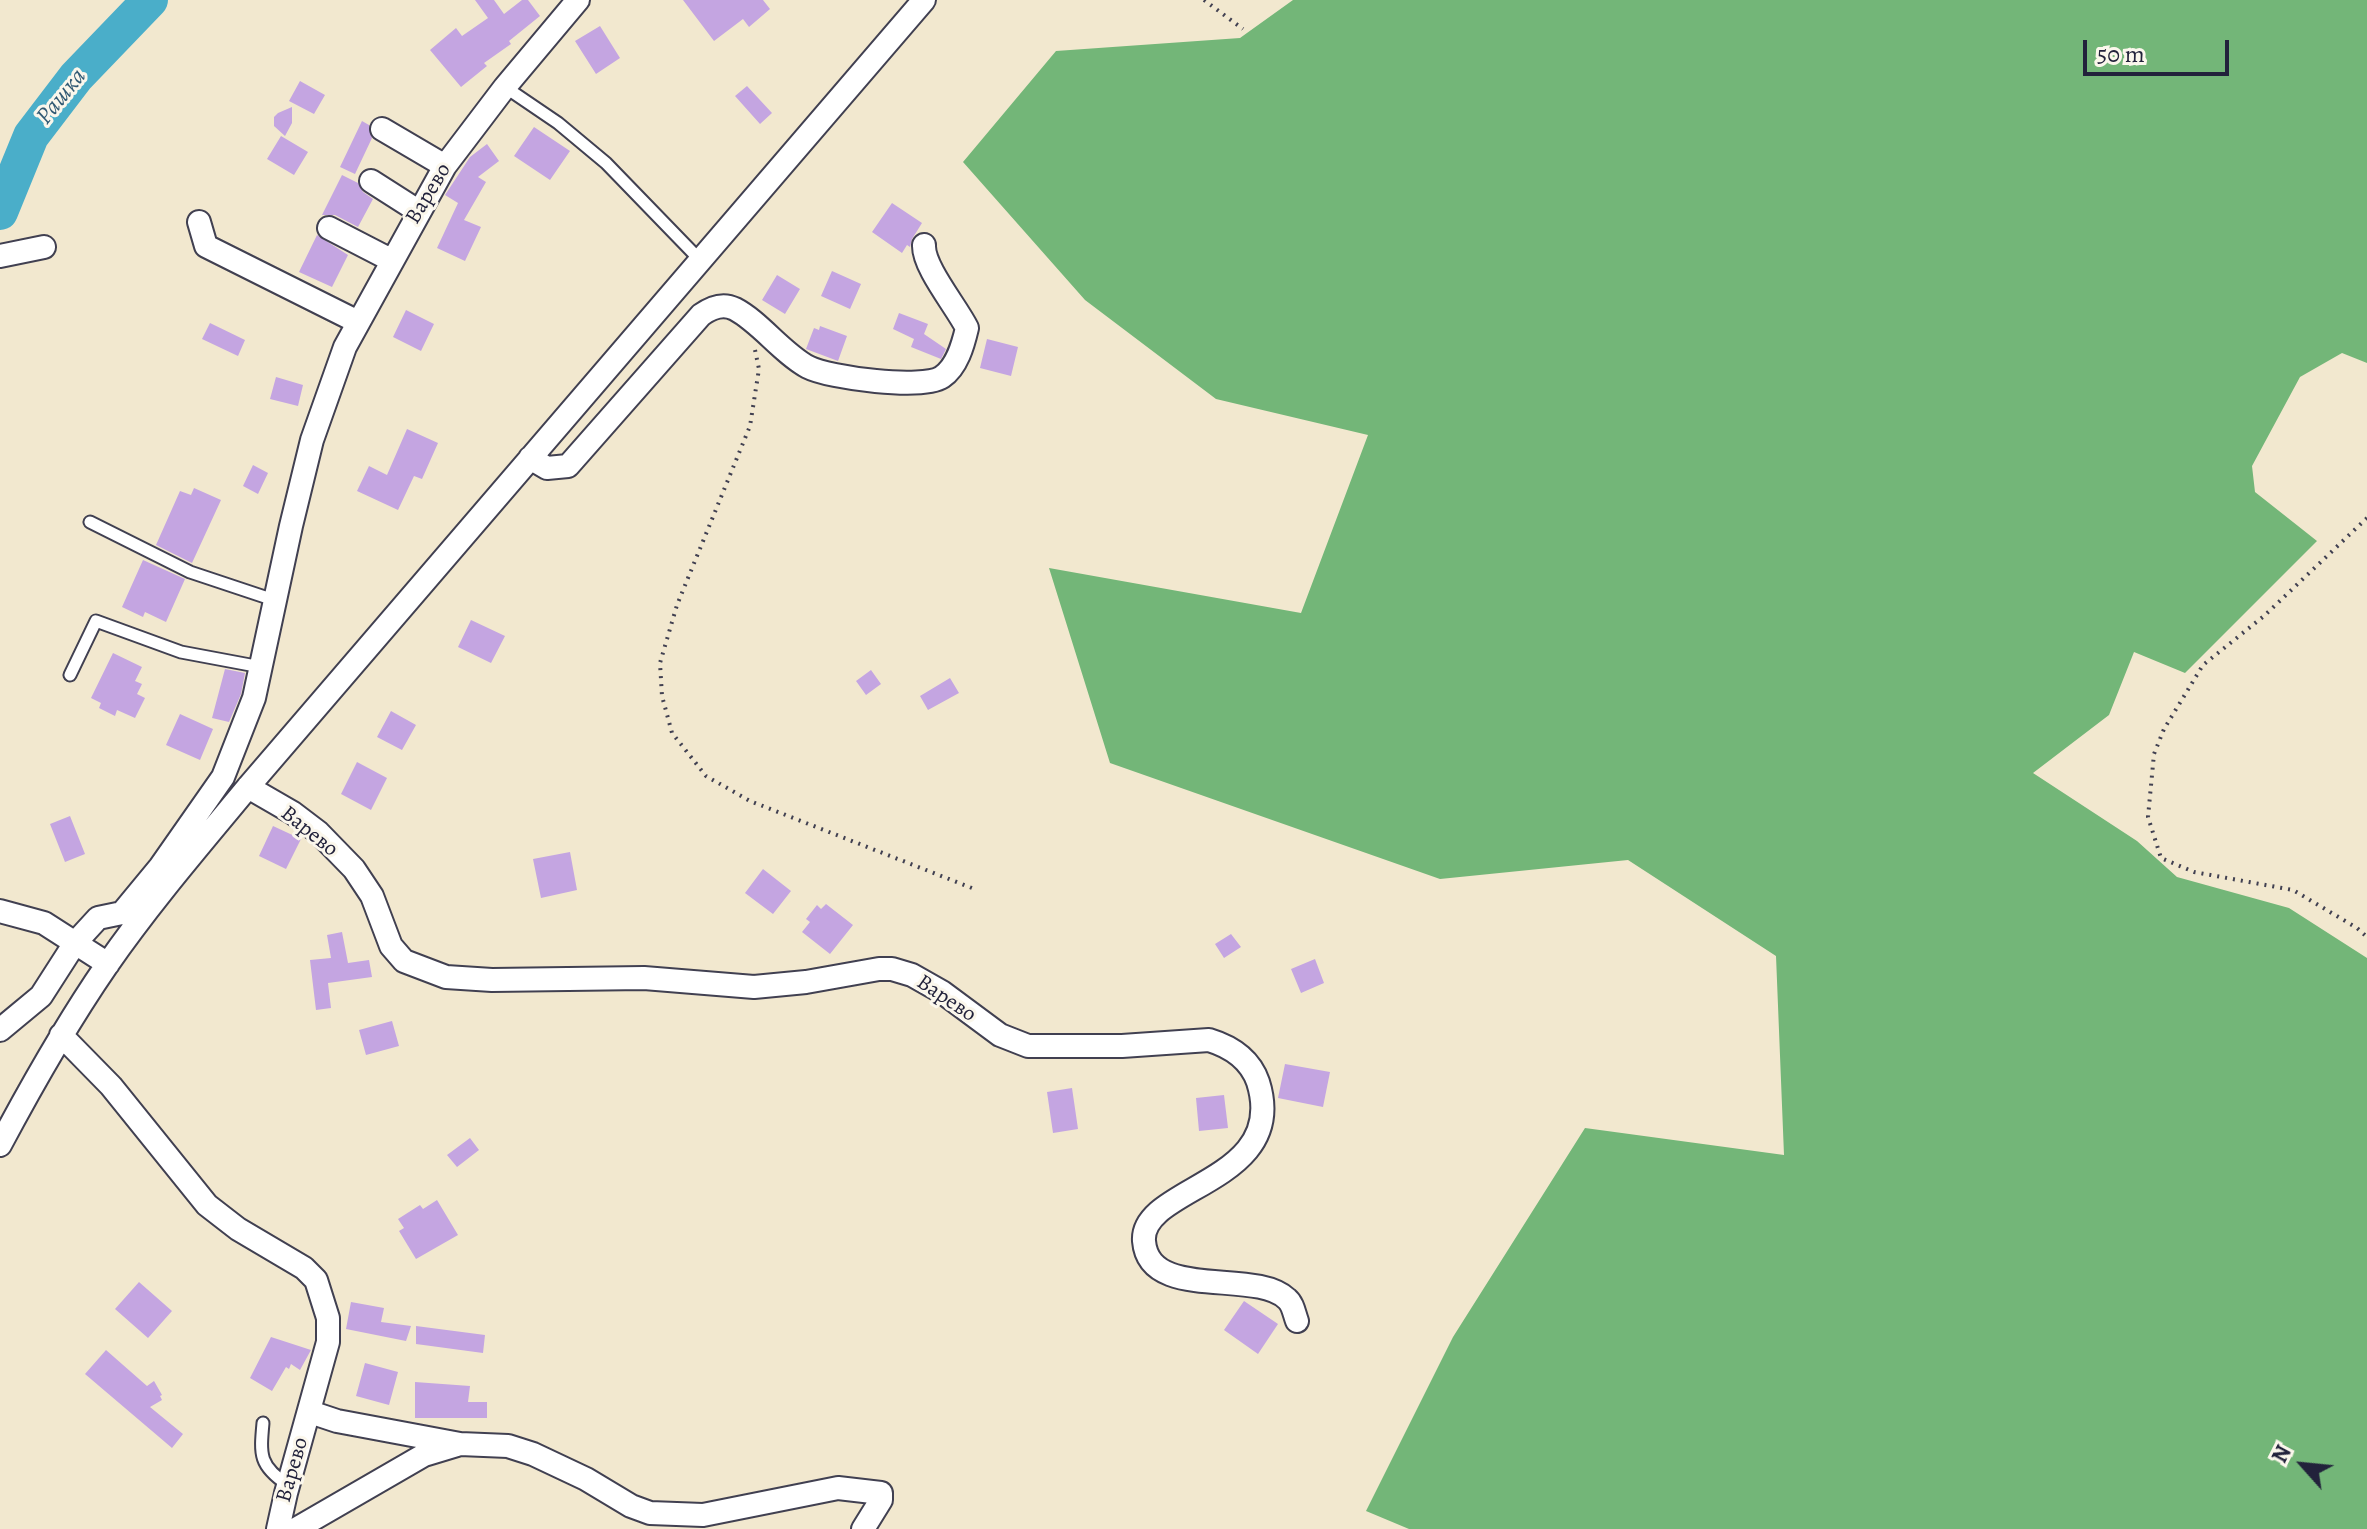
<!DOCTYPE html>
<meta charset="utf-8">
<style>
body{margin:0}
#map{position:relative;width:2367px;height:1529px;overflow:hidden;background:#f2e8cf;font-family:Alegreya,serif}
canvas{display:block}
.north{position:absolute;left:2263px;top:1425px;width:80px;height:80px;-webkit-text-stroke:6px #fbf7ec;paint-order:stroke;rotate:297deg;font-size:22px;font-weight:700;line-height:32px;text-align:center;color:#22223b}
.north::after{content:'';display:block;margin:auto;width:28px;height:36px;background:#22223b;clip-path:polygon(50% 0,100% 100%,50% 72%,0 100%)}
.scale{position:absolute;left:2083px;top:40px;width:146px;height:36px;box-sizing:border-box;border:4px solid #22223b;border-top:0;padding-left:10px;font-size:24px;line-height:28px;white-space:nowrap;color:#22223b;-webkit-text-stroke:6px #fbf7ec;paint-order:stroke}
</style>
<div id="map">
<canvas width="2367" height="1529"></canvas>
<div class="north">N</div>
<div class="scale">50 m</div>
</div>
<script>
const c = document.querySelector('canvas').getContext('2d');
c.lineJoin = 'round';
function fill(path, color) { c.fillStyle = color; c.fill(path, 'evenodd'); }
function stroke(path, color, width, dash) { c.strokeStyle = color; c.lineWidth = width; c.lineCap = dash ? 'butt' : 'round'; c.setLineDash(dash || []); c.stroke(path); }
function drawText(font, color, halo, rows, align = 'center') {
  c.font = font + ' Alegreya,serif'; c.lineWidth = 6; c.setLineDash([]); c.textBaseline = 'middle'; c.strokeStyle = halo; c.fillStyle = color; for (const [text, x, y, turn = 0] of rows) {
    c.save(); c.translate(x, y); c.rotate((+turn || 0) * Math.PI / 180); c.textAlign = isNaN(turn) ? turn : align; if (halo) c.strokeText(text, 0, 0); c.fillText(text, 0, 0); c.restore();
  }
}
const forest = new Path2D(`
 M 1293,0 L 2367,0 L 2367,363 L 2342,353 L 2300,377 L 2252,466 L 2255,492 L 2317,541 L 2185,673 L 2134,652 L 2109,715 L 2033,773 L 2137,841 L 2177,877 L 2289,908 L 2367,958 L 2367,1529 L 1409,1529 L 1366,1511 L 1453,1337 L 1585,1128 L 1784,1155 L 1776,956 L 1628,860 L 1440,879 L 1110,763 L 1049,568 L 1301,613 L 1368,435 L 1216,399 L 1085,300 L 963,162 L 1056,51 L 1240,38 Z`);
const river = new Path2D(`
 M 0,212 L 31,136 L 76,77 L 150,0`);
const building = new Path2D(`
 M 475,0 L 494,0 L 504,14 L 522,0 L 528,0 L 540,16 L 509,41 L 511,44 L 484,63 L 487,66 L 461,87 L 430,50 L 456,28 L 462,36 L 488,18 Z
 M 683,0 L 763,0 L 770,9 L 749,27 L 743,19 L 714,41 Z
 M 600,26 L 620,58 L 596,74 L 575,41 Z
 M 300,81 L 325,95 L 314,114 L 289,101 Z
 M 747,86 L 772,113 L 760,124 L 735,96 Z
 M 292,107 L 292,123 L 285,136 L 274,126 L 274,117 L 278,113 Z
 M 362,121 L 369,125 L 372,138 L 355,174 L 340,167 Z
 M 534,127 L 570,151 L 550,180 L 514,156 Z
 M 281,136 L 308,152 L 294,175 L 267,159 Z
 M 487,144 L 499,161 L 478,177 L 486,182 L 464,220 L 481,227 L 465,261 L 437,248 L 458,203 L 445,195 L 470,157 Z
 M 342,175 L 358,183 L 363,192 L 373,199 L 358,227 L 335,215 L 322,215 Z
 M 892,203 L 922,223 L 912,239 L 910,247 L 907,245 L 902,253 L 872,232 Z
 M 317,235 L 348,255 L 332,287 L 299,272 Z
 M 832,271 L 861,284 L 850,309 L 821,296 Z
 M 777,275 L 800,289 L 785,314 L 762,300 Z
 M 406,310 L 434,324 L 421,351 L 393,337 Z
 M 899,313 L 928,324 L 924,334 L 946,349 L 941,359 L 911,347 L 914,339 L 893,329 Z
 M 210,323 L 245,340 L 238,356 L 202,339 Z
 M 820,326 L 847,336 L 838,361 L 806,349 L 814,328 L 819,330 Z
 M 987,339 L 1018,347 L 1011,376 L 980,368 Z
 M 276,377 L 303,385 L 298,406 L 270,399 Z
 M 407,429 L 438,443 L 422,479 L 414,476 L 398,510 L 357,491 L 369,466 L 387,475 Z
 M 253,465 L 268,473 L 258,494 L 243,486 Z
 M 194,488 L 221,500 L 192,563 L 156,545 L 180,491 L 191,495 Z
 M 143,560 L 185,579 L 166,622 L 145,612 L 143,617 L 122,607 Z
 M 471,620 L 505,636 L 491,663 L 458,647 Z
 M 113,653 L 142,667 L 135,681 L 142,684 L 137,694 L 145,698 L 135,718 L 117,710 L 115,716 L 99,708 L 101,703 L 91,698 Z
 M 225,669 L 245,673 L 241,694 L 229,722 L 212,718 Z
 M 871,670 L 881,684 L 866,695 L 856,681 Z
 M 950,678 L 959,693 L 928,710 L 920,696 Z
 M 391,711 L 416,725 L 402,750 L 377,737 Z
 M 180,714 L 213,729 L 200,760 L 166,745 Z
 M 357,762 L 387,778 L 371,810 L 341,794 Z
 M 70,816 L 85,854 L 65,862 L 50,824 Z
 M 273,826 L 301,839 L 286,869 L 259,856 Z
 M 570,852 L 577,890 L 541,898 L 533,859 Z
 M 763,869 L 791,891 L 773,914 L 745,893 Z
 M 826,904 L 853,925 L 830,954 L 802,932 L 810,922 L 806,919 L 817,905 L 821,909 Z
 M 342,932 L 348,963 L 369,960 L 372,977 L 328,983 L 331,1008 L 316,1010 L 310,960 L 331,958 L 327,935 Z
 M 1231,934 L 1241,947 L 1224,958 L 1215,944 Z
 M 1315,959 L 1324,983 L 1301,993 L 1291,969 Z
 M 392,1021 L 399,1046 L 366,1055 L 359,1030 Z
 M 1285,1064 L 1330,1072 L 1323,1107 L 1278,1098 Z
 M 1072,1088 L 1078,1129 L 1053,1133 L 1047,1092 Z
 M 1224,1095 L 1228,1128 L 1199,1131 L 1196,1098 Z
 M 470,1138 L 479,1150 L 457,1167 L 447,1155 Z
 M 437,1200 L 458,1235 L 416,1259 L 399,1231 L 404,1228 L 398,1219 L 420,1205 L 423,1209 Z
 M 139,1282 L 172,1311 L 148,1338 L 115,1309 Z
 M 1244,1301 L 1278,1324 L 1258,1354 L 1224,1330 Z
 M 351,1302 L 384,1308 L 381,1322 L 411,1326 L 406,1341 L 346,1329 Z
 M 416,1326 L 485,1335 L 483,1353 L 416,1344 Z
 M 271,1337 L 311,1350 L 300,1370 L 291,1364 L 289,1369 L 286,1367 L 272,1391 L 250,1378 Z
 M 106,1350 L 147,1386 L 154,1381 L 162,1395 L 160,1396 L 162,1400 L 150,1407 L 183,1434 L 172,1448 L 85,1374 Z
 M 365,1363 L 398,1372 L 389,1405 L 356,1396 Z
 M 415,1382 L 470,1386 L 468,1402 L 487,1402 L 487,1418 L 415,1418 Z`);
const path = new Path2D(`
 M 1204,0 L 1243,29
 M 755,350 L 759,369 L 750,426 L 677,605 L 660,663 L 662,696 L 672,733 L 706,776 L 750,801 L 977,890
 M 2367,518 L 2264,616 L 2203,665 L 2164,729 L 2154,754 L 2148,817 L 2161,858 L 2194,872 L 2293,890 L 2357,928 L 2367,937`);
const lane = new Path2D(`
 M 505,87 L 558,123 L 606,163 L 700,260
 M 90,522 L 190,572 L 274,600
 M 70,675 L 96,621 L 181,652 L 261,667
 M 263,1423 C 260,1455 259,1466 288,1485`);
const street = new Path2D(`
 M 382,129 L 445,166
 M 371,181 L 418,211
 M 199,222 L 206,246 L 358,322
 M 329,228 L 391,260
 M 0,256 L 44,247
 M 530,458 L 547,468 L 568,466 L 701,315 C 712,307 723,303 735,309 C 760,322 782,353 808,367 C 829,378 923,390 942,377 C 957,367 963,345 967,328 C 956,306 923,267 924,245
 M 248,787 L 293,813 L 318,832 L 354,869 L 372,896 L 391,946 L 404,961 L 446,977 L 492,980 L 644,978 L 754,987 L 806,982 L 879,969 L 892,969 L 912,975 L 942,992 L 1000,1035 L 1028,1046 L 1122,1046 L 1209,1040 C 1232,1047 1250,1059 1258,1082 C 1290,1183 1140,1186 1144,1241 C 1149,1302 1255,1268 1287,1299 C 1293,1304 1294,1313 1297,1321
 M 0,911 L 44,923 L 108,964
 M 0,1030 L 41,996 L 75,943 L 98,918 L 122,913 L 160,867 L 223,777 L 254,698 L 291,526 L 312,440 L 345,347 L 445,166 L 505,87 L 578,0
 M 61,1035 L 111,1086 L 207,1205 L 238,1229 L 304,1268 L 316,1280 L 328,1318 L 328,1342 L 286,1493 L 278,1529
 M 0,1145 C 33,1083 67,1023 107,965 C 150,903 200,845 248,787 L 924,0
 M 310,1412 L 337,1421 L 460,1444 L 508,1446 L 533,1454 L 586,1479 L 631,1506 L 650,1513 L 703,1515 L 838,1488 L 881,1493 L 881,1500 L 863,1529
 M 296,1529 L 424,1455 L 457,1445`);
const streetNames = [
 ["Варево",429,194,-59],
 ["Варево",309,832,39],
 ["Варево",946,999,34],
 ["Варево",293,1470,-74]
];
const waterNames = [
 ["Рашка",62,97,-51]
];
fill(forest, '#73b678');
stroke(river, '#4aaec9', 36);
fill(building, '#c4a5e1');
stroke(lane, '#414051', 15);
stroke(street, '#414051', 26);
stroke(path, '#414051', 4, [2, 6]);
stroke(lane, '#fff', 11);
stroke(street, '#fff', 22);
drawText('22px', '#22223b', '#fbf7ec', streetNames);
drawText('italic 24px', '#325a74', '#fbf7ec', waterNames);
</script>
